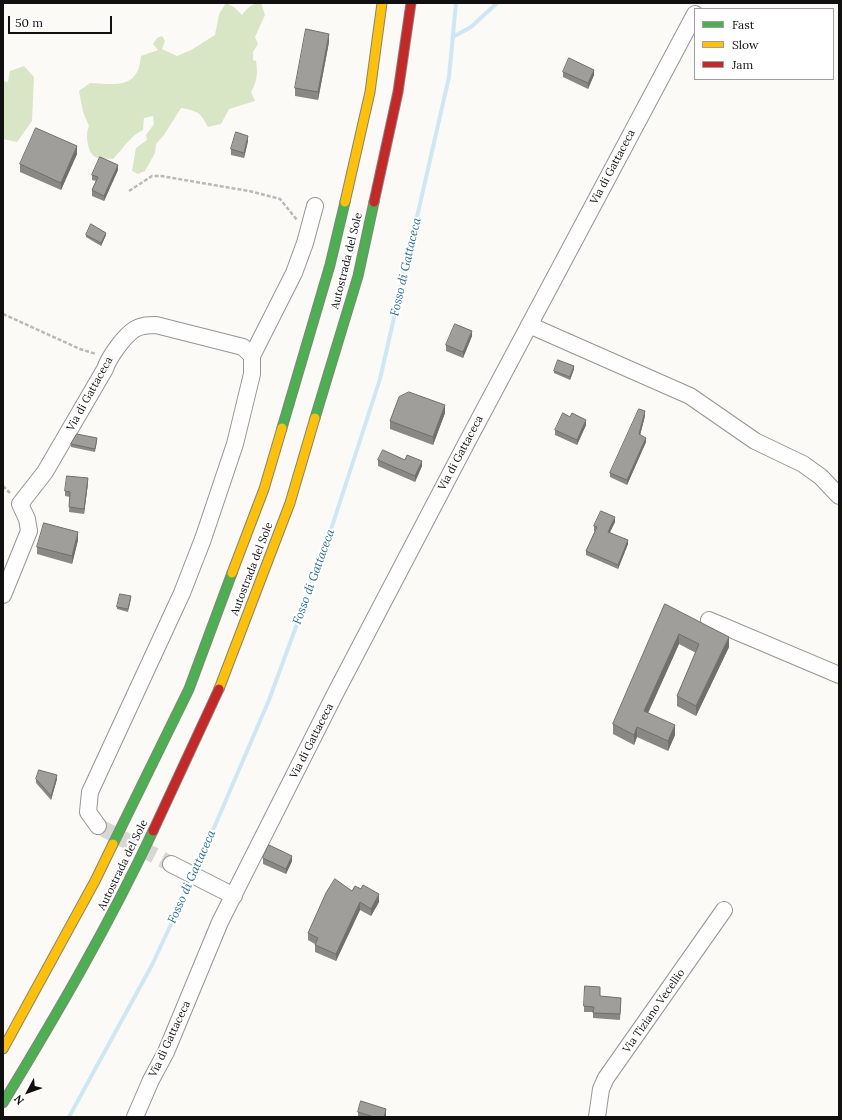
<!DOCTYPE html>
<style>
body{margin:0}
#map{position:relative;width:842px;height:1120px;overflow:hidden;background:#fbfaf6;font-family:Lora,serif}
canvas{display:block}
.frame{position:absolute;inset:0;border:4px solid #101010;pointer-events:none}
.legend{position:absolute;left:694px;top:8px;width:140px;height:72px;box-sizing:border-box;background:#fff;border:1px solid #9f9f9f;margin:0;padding:5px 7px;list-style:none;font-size:12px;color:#101010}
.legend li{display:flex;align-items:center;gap:8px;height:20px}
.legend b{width:20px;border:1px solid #9f9f9f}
.north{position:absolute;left:8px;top:1072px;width:40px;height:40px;-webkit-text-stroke:3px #fff;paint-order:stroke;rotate:229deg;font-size:11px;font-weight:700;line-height:16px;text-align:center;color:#101010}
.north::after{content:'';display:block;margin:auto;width:14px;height:18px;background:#101010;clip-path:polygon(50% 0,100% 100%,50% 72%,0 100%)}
.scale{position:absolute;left:8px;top:16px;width:104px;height:18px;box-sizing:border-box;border:2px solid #101010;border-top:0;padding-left:5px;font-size:12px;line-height:14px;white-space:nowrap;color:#101010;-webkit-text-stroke:3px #fff;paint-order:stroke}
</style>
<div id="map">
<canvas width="842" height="1120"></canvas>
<div class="frame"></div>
<ul class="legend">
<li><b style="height:5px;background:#4caf50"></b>Fast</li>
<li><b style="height:5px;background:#ffc107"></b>Slow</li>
<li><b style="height:5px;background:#c62828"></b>Jam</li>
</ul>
<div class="north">N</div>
<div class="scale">50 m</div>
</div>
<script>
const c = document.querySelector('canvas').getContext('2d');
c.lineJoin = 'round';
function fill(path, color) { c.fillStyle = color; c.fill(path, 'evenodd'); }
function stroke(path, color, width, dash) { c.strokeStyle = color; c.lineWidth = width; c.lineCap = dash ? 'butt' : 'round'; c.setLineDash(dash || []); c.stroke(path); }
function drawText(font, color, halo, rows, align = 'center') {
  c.font = font + ' Lora,serif'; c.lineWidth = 4; c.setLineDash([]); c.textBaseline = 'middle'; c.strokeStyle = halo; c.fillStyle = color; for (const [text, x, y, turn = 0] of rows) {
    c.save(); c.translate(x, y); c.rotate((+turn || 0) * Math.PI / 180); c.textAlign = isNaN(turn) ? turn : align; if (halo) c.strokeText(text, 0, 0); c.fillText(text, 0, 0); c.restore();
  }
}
const forest = new Path2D(`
 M 226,3 L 234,7 L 242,15 C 247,8 252,3 261,3 L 265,15 L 255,37 L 258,44 L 253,52 L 253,60 L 256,61 C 258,73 257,82 251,92 L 255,101 L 229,109 L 221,124 L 208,127 C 200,112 198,111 181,108 L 164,135 L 156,144 L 155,153 L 145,171 L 138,174 L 132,171 L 136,148 L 147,140 L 146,135 L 154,124 L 153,116 L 144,118 L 143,130 C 130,136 124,148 113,159 C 109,158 101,160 97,158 C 87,154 85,134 89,126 L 83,112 L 79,91 L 90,83 C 116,84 138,90 141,56 L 158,50 L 153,44 L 157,38 L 162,36 L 165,41 L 162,49 L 177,56 L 191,50 L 215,35 L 219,14 Z
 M 24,66 L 34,77 L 32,121 L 17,142 L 3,139 L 3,81 L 8,82 L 10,71 Z`);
const stream = new Path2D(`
 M 453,37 L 471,27 L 497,3
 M 195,872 L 269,700 L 326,545 L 380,379 L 449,77 L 456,3
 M 69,1117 L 152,965 L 192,879`);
const streetTunnel = new Path2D(`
 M 98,826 L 171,864`);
const path = new Path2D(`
 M 129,191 L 152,176 L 161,176 L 249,191 L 280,199 L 297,220
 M 3,314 L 80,349 L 96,354
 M 3,486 L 10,493`);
const street = new Path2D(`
 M 529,325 L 690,396 L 755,441 L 803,464 L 821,477 L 839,496
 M 252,356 L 294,273 L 305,243 L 315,206
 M 3,595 L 29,531 L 27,519 L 20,504 L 45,472 L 105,369 C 109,357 124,336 135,329 C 142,325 149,325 156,325 L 243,347 L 252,356 L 252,374 L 235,444 L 203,539 L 182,593 L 90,792 L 88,812 L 98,826
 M 709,620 L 839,675
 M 171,864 L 234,896
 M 135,1117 L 151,1080 L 166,1052 L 220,922 L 334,696 L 467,442 L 695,14
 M 597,1117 L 601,1089 L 606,1078 L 724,910`);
const fast = new Path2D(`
 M 315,418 L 358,276 L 374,202
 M 282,428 L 330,265 L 345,202
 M 113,844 L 189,689 L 232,573
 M 3,1103 C 57,1014 109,925 153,831`);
const slow = new Path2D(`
 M 345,202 L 370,92 L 382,3
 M 232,573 L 264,489 L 282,428
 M 219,689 L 290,503 L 315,418
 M 3,1049 L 95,881 L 113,844`);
const jam = new Path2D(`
 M 374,202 L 398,92 L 411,3
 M 153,831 L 219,689`);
const wall = new Path2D(`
 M 329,42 L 318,100 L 295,96 L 295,88 Z
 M 563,72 L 594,75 L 588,89 L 563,77 Z
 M 248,141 L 244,158 L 231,155 L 231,149 Z
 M 77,154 L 61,190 L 20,172 L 20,164 Z
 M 118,170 L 104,201 L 92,196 L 92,190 L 96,181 L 92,180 L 92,175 Z
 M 86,235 L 106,235 L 101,246 L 86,237 Z
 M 472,336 L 463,358 L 446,351 L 446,345 Z
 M 574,369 L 570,380 L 554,373 L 554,371 Z
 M 445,413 L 433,445 L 390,429 L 390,421 Z
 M 645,416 L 640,435 L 646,442 L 627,485 L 610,477 L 610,473 Z
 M 586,425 L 577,445 L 555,435 L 555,430 Z
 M 97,441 L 95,452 L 71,447 L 71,444 Z
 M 378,460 L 422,466 L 415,482 L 378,466 Z
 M 88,483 L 84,514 L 69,512 L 70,497 L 65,496 L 65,491 Z
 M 615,522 L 610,532 L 628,544 L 618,569 L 586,555 L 586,551 L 595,531 L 594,531 L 594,526 Z
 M 78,540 L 72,564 L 37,554 L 37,547 Z
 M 131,599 L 128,612 L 117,609 L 117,607 Z
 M 665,604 L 729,647 L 696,716 L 677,706 L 677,696 L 696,653 L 679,644 L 648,713 L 675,735 L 668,751 L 637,737 L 634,745 L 613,734 L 613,724 Z
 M 36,779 L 57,779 L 51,800 L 36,783 Z
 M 263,858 L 292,861 L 286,874 L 263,864 Z
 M 352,891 L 379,902 L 371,916 L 360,910 L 336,961 L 315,952 L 315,944 L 308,940 L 308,933 Z
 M 600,997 L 621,1003 L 620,1020 L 593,1018 L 593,1012 L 584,1012 L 584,1006 Z
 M 358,1112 L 386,1114 L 386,1117 L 358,1117 Z`);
const shadedWall = new Path2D(`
 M 329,34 L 329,42 L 318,100 L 318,92 Z
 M 594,70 L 594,75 L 588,89 L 588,83 Z
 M 248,136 L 248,141 L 244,158 L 244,153 Z
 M 77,146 L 77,154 L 61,190 L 61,183 Z
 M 118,165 L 118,170 L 104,201 L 104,196 Z
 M 106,233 L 106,235 L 101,246 L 101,243 Z
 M 472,331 L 472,336 L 463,358 L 463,352 Z
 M 574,366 L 574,369 L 570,380 L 570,377 Z
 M 445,405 L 445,413 L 433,445 L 433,437 Z
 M 645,411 L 645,416 L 639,439 L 639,434 Z
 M 586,420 L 586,425 L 577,445 L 577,440 Z
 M 646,438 L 646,442 L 627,485 L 627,480 Z
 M 422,461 L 422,466 L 415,482 L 415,476 Z
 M 88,478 L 88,483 L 84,514 L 84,509 Z
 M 615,517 L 615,522 L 608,536 L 608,532 Z
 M 78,532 L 78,540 L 72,564 L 72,556 Z
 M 628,540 L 628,544 L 618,569 L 618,565 Z
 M 679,634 L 679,644 L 644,722 L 644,711 Z
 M 729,637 L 729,647 L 696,716 L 696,706 Z
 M 675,725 L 675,735 L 668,751 L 668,741 Z
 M 637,727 L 637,737 L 634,745 L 634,735 Z
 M 57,775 L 57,779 L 51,800 L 51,796 Z
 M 292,856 L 292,861 L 286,874 L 286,869 Z
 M 379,894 L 379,902 L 371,916 L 371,909 Z
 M 360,902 L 360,910 L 336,961 L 336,954 Z
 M 386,1109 L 386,1117 L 384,1117 Z`);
const building = new Path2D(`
 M 306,29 L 329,34 L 318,92 L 295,88 Z
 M 569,58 L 594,70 L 588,83 L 563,72 Z
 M 36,128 L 77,146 L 61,183 L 20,164 Z
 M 236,132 L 248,136 L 244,153 L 231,149 Z
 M 100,157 L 118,165 L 104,196 L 92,190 L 98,177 L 92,175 Z
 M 91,224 L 106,233 L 101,243 L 86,235 Z
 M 455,324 L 472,331 L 463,352 L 446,345 Z
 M 558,360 L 574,366 L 570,377 L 554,371 Z
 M 409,392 L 445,405 L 433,437 L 390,421 L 399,397 Z
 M 639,409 L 645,411 L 639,434 L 646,438 L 627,480 L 610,473 Z
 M 563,413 L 570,417 L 572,413 L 586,420 L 577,440 L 555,430 Z
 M 77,434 L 97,438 L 95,449 L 71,444 Z
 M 383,450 L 405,460 L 407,455 L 422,461 L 415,476 L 378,460 Z
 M 67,476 L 88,478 L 84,509 L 69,507 L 70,492 L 65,491 Z
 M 601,511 L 615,517 L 608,532 L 628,540 L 618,565 L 586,551 L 597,527 L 594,526 Z
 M 44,523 L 78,532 L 72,556 L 37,547 Z
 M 120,594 L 131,596 L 128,609 L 117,607 Z
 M 665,604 L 729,637 L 696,706 L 677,696 L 699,644 L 679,634 L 644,711 L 675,725 L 668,741 L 637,727 L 634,735 L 613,724 Z
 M 39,770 L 57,775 L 51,796 L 36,779 Z
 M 269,845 L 292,856 L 286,869 L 263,858 Z
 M 335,879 L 352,891 L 355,886 L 361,889 L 363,885 L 379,894 L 371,909 L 360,902 L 336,954 L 315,945 L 318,938 L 308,933 L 326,893 Z
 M 585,986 L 600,987 L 600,996 L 621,998 L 620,1014 L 593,1013 L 594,1007 L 584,1006 Z
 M 361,1101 L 386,1109 L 384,1117 L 374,1117 L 358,1112 Z`);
const streetNames = [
 ["Via di Gattaceca",613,167,-62],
 ["Autostrada del Sole",347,261,-76],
 ["Via di Gattaceca",90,394,-61],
 ["Via di Gattaceca",461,453,-62],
 ["Autostrada del Sole",252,569,-69],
 ["Via di Gattaceca",312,741,-63],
 ["Autostrada del Sole",123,865,-64],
 ["Via Tiziano Vecellio",654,1011,-55],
 ["Via di Gattaceca",170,1039,-65]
];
const waterNames = [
 ["Fosso di Gattaceca",406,267,-77],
 ["Fosso di Gattaceca",314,577,-70],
 ["Fosso di Gattaceca",192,877,-66]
];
fill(forest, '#d8e6c6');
stroke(stream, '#cee8f3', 4);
stroke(streetTunnel, '#d8d7d4', 16, [16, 8]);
stroke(street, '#969594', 18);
stroke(fast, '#838381', 11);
stroke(slow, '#838381', 11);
stroke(jam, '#838381', 11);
stroke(path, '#b9b9b8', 2.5, [4, 2]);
stroke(street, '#fefefe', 16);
stroke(fast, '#4caf50', 9);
stroke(slow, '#ffc107', 9);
stroke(jam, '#c62828', 9);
fill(wall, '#898885');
fill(shadedWall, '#6f6f6c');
fill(building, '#9f9e9b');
stroke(building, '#6f6f6c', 1);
drawText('11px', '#101010', '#fff', streetNames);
drawText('italic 12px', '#216d99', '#fff', waterNames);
</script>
